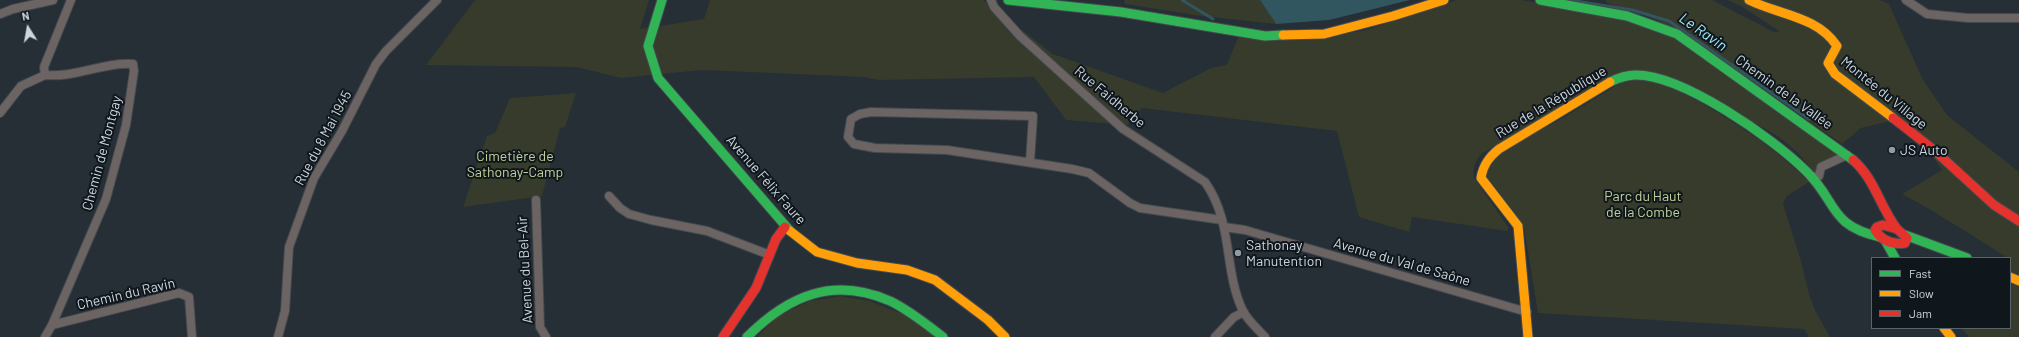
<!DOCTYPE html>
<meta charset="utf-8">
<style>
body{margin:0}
#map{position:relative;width:2019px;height:337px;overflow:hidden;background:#262e36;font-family:Barlow,sans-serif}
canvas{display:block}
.legend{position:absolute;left:1871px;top:257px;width:140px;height:72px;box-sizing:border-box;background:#10171c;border:1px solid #5b636a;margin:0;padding:5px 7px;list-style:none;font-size:12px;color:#ccd6de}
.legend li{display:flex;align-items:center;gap:8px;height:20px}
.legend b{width:20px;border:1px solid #5b636a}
.north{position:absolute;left:8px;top:8px;width:40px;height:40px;-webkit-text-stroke:3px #10171c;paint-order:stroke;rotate:349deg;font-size:11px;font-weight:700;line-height:16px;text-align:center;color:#ccd6de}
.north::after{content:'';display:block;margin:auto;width:14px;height:18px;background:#ccd6de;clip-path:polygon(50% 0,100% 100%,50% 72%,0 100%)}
</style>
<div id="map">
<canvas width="2019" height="337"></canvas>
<ul class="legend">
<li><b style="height:5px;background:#30b455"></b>Fast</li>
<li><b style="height:5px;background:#ff9f0a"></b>Slow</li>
<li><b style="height:5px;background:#e5322d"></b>Jam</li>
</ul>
<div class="north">N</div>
</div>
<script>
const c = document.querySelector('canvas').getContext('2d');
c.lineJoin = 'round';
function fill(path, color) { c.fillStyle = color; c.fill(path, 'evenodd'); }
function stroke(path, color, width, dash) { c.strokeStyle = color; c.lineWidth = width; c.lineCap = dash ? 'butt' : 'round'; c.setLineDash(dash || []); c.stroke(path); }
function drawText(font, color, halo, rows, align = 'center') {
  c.font = font + ' Barlow,sans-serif'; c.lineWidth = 4; c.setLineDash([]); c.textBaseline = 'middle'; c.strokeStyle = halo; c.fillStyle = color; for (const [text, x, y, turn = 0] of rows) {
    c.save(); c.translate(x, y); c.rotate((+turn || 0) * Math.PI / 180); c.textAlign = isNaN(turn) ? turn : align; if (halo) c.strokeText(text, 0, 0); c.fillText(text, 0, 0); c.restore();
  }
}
const green = new Path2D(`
 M 475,0 L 649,0 L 640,29 L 704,19 L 710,0 L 983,0 L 1053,54 L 1163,93 L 1211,68 L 1227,65 L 1239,35 L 1325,37 L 1366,30 L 1456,0 L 1521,0 L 1622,16 L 1677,35 L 1841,152 L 1818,166 L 1816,174 L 1799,154 L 1779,137 L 1703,93 L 1682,82 L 1654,74 L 1638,72 L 1623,72 L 1481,154 C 1475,162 1473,168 1474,178 L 1509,228 L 1507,231 L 1412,217 L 1409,232 L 1359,217 L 1337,131 L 1142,108 L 1127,125 L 1066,120 L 1034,77 L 879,80 L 864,77 L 702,70 L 621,78 L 577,67 L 426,65 Z
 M 1124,0 L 1260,0 L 1276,24 L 1201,16 L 1125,4 Z
 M 1605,0 L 1712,0 L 1776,33 L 1779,31 L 1741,6 L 1727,0 L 1880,0 L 1889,4 L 1922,78 L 1947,115 L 2019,172 L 2019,337 L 1969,337 L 1961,328 L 2010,328 L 2010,258 L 2005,258 L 2005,256 L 1931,210 L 1902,194 L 1942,170 L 1930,153 L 1891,121 L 1861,128 L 1842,144 L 1696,42 L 1651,17 L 1607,3 Z
 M 1632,78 L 1652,80 L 1665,84 C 1717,110 1768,141 1809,182 L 1787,196 L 1783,204 L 1801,261 L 1809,294 L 1815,310 L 1830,337 L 1809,337 L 1804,329 L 1538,313 L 1524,227 L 1486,178 L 1488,165 L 1504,150 L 1563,118 L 1624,81 Z
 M 576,93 L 565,127 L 560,128 L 542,196 L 463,207 L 487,136 L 495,133 L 510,98 Z
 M 841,296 L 870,301 L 905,315 L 935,337 L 757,337 L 778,316 L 810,301 Z`);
const water = new Path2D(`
 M 1260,0 L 1410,0 L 1329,20 L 1276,24 Z`);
const stream = new Path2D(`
 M 1182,0 L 1213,19
 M 1569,0 L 1632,10 L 1669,21 L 1809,119`);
const street = new Path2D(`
 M 991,0 L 994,7 L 1020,36 L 1123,129 L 1205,182 C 1234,223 1223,270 1243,311 C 1248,321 1258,329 1265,337
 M 1906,0 L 1927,14 L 1968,18 L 2019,18
 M 0,14 L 13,9 L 53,0
 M 0,113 L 21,86 L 45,75
 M 1030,162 L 1033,116 L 871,112 L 860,114 L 851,119 L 848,137 L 854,144 L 875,148 L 947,150 L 1072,169 L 1089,173 L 1130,203 L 1140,208 L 1222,220
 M 1811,177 L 1819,176 L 1821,167 L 1847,155
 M 609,196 L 620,208 L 629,214 L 651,220 L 707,231 L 770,255
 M 536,200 L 540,327 L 546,337
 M 1224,227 L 1245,230 L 1527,312
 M 52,325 L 179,293 L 189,297 L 192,337
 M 45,337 L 52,325 L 106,199 L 126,125 L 134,71 L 133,64 C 103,62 75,78 45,75 L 44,67 L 71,0
 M 278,337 L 285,311 L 289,247 L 314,178 L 342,131 L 376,64 L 386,51 L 437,0
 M 1215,337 L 1234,317 L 1244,312`);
const fast = new Path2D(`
 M 662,0 L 648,46 L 658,78 L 790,231
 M 1008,0 L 1121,12 L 1265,36 L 1283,35
 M 1540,0 L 1627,16 L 1677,34 L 1853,160
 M 1610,82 C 1618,78 1627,75 1636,75 C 1683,75 1773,138 1806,171 C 1838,202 1828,225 1880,237
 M 1905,235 L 1967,258
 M 1885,240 L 1895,258
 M 747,337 C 788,296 833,276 890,301 C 909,310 926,324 943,337`);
const slow = new Path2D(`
 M 1749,0 C 1779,15 1817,16 1837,46 L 1828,63 L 1835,74 L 1893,118
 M 1283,35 L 1324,34 L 1393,16 L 1444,0
 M 790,231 L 817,252 L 857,263 L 907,270 L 935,280 L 988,320 L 1005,337
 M 2010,277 L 2019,281
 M 1944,328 L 1951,337
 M 1528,337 L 1518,226 L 1481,178 C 1483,165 1489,157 1499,149 L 1610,82`);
const jam = new Path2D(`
 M 1893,118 L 1934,150 L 1994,205 L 2019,221
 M 1853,160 C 1875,179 1880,207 1897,229
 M 1883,225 L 1897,229 L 1907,238 L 1905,243 C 1892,245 1882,241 1875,230 L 1877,227 Z
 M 723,337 L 756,288 L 776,239 L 785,227`);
const markers = [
 [1892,150,4,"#929ba3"],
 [1238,253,4,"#929ba3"]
];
const streetNames = [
 ["Chemin de la Vallée",1784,92,36],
 ["Montée du Village",1884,93,39],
 ["Rue Faidherbe",1110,97,40],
 ["Rue de la République",1551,102,-31],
 ["Rue du 8 Mai 1945",323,138,-62],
 ["Chemin de Montgay",102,153,-75],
 ["Avenue Félix Faure",766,180,49],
 ["Avenue du Val de Saône",1402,262,16],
 ["Avenue du Bel-Air",525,270,-93],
 ["Chemin du Ravin",126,294,-13]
];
const poiNames = [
 ["JS Auto",1900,150],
 ["Sathonay",1246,245],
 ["Manutention",1246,261]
];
const parkNames = [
 ["Cimetière de",515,156],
 ["Sathonay-Camp",515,172],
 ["Parc du Haut",1643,196],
 ["de la Combe",1643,212]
];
const waterNames = [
 ["Le Ravin",1703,32,35]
];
fill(green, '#363b2c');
fill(water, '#32565f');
stroke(stream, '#32565f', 3);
stroke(street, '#42494f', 10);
stroke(fast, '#42494f', 11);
stroke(slow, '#42494f', 11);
stroke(jam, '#42494f', 11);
stroke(street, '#6b6463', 8);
stroke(fast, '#30b455', 9);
stroke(slow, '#ff9f0a', 9);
stroke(jam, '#e5322d', 9);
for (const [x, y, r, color] of markers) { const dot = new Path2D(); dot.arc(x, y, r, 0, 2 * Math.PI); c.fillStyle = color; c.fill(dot); stroke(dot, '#10171c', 1.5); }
drawText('14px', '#ccd6de', '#10171c', streetNames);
drawText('14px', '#ccd6de', '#10171c', poiNames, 'left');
drawText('14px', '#c3d29a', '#10171c', parkNames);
drawText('italic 15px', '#a2ecfd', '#10171c', waterNames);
</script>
